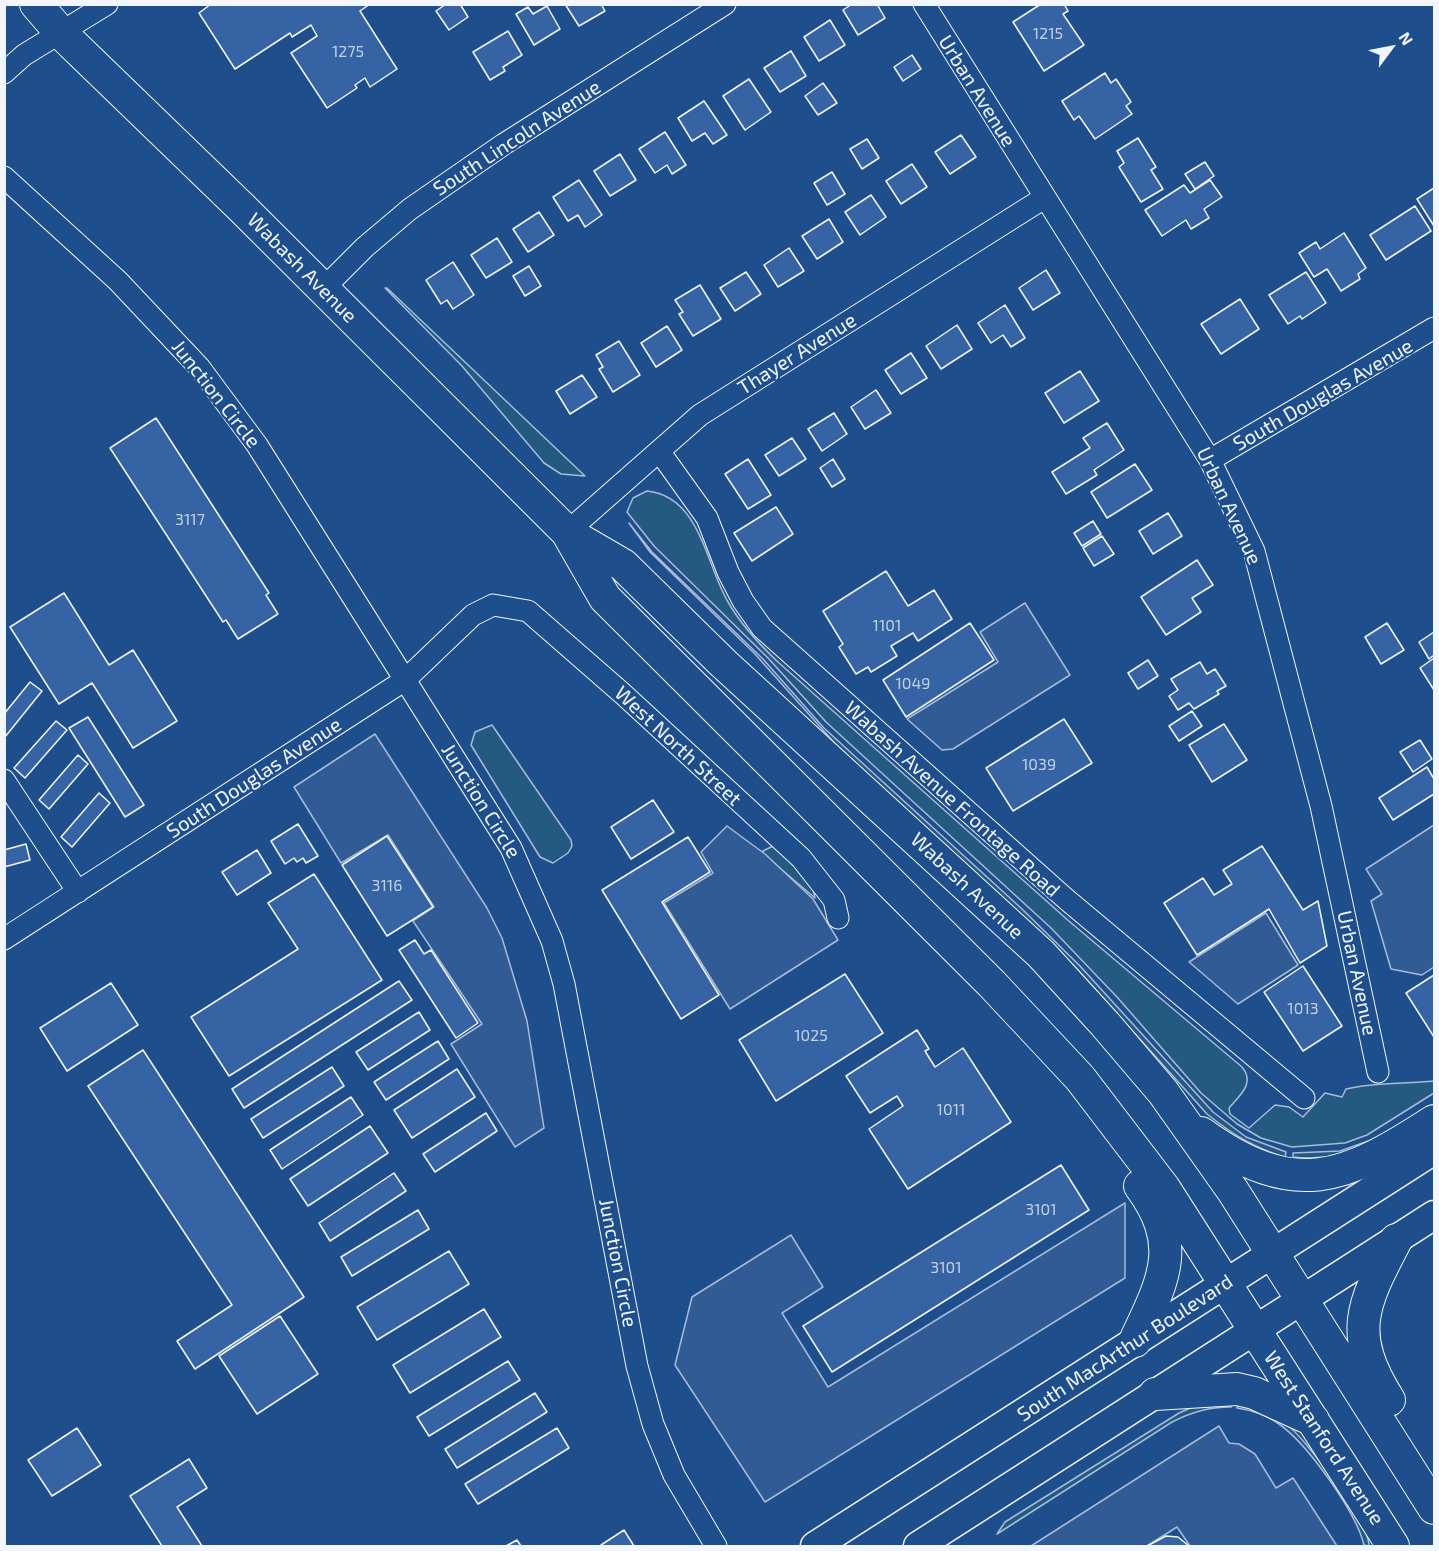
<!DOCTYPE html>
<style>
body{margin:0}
#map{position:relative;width:1439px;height:1551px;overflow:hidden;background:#1f4e8c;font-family:"Exo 2",sans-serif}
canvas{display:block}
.frame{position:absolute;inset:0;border:6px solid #f2f6ff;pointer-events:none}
.north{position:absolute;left:1361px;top:18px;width:60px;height:60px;-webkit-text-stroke:4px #1f4e8c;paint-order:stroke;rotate:58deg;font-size:16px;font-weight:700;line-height:24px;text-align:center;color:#f2f6ff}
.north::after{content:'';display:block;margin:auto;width:21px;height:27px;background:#f2f6ff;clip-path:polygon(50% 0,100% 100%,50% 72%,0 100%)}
</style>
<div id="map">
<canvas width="1439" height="1551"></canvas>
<div class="frame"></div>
<div class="north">N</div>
</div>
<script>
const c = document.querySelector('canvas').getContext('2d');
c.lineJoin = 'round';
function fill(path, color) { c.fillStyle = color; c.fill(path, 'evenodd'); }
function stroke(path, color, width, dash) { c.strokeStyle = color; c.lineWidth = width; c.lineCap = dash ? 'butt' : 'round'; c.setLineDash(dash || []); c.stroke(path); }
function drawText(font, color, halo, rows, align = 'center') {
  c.font = font + ' "Exo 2",sans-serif'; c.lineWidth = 4.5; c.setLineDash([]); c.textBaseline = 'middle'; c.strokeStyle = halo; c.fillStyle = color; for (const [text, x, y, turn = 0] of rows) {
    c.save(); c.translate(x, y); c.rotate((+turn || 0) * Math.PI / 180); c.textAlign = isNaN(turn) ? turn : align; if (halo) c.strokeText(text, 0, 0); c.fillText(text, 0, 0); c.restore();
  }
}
const green = new Path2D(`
 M 385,288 L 387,288 L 585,476 L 561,474 L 544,463 L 462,366 Z
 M 647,491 C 700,496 706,565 728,602 C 741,625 759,644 778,662 L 1070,922 L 1242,1067 C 1256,1083 1239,1096 1229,1108 L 1230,1114 L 1249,1128 L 1275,1105 L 1289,1107 L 1303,1117 L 1325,1093 L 1342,1097 L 1346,1089 C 1375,1082 1404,1084 1434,1081 L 1434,1093 L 1367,1135 L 1345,1143 L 1292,1147 L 1261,1138 L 1237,1124 L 1201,1093 L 1117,997 L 1051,928 L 826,722 L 768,658 L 654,546 L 627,512 L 633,498 Z
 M 629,523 L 652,552 L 763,659 L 824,728 L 1022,909 L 1080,966 L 1213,1112 L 1246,1137 L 1286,1152 L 1285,1157 C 1254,1148 1232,1134 1207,1114 L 1078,970 L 1030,923 L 839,748 L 754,653 L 650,552 Z
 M 492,725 L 571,840 L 572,846 L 568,853 L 553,863 L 540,857 L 471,745 L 475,732 Z
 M 773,846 C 788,853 813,881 815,898 L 761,852 Z
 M 1374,1139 C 1352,1156 1320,1160 1293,1157 L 1293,1153 L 1340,1151 Z
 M 1232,1402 L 1231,1407 C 1209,1407 1192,1412 1172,1422 L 997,1534 L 1005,1522 L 1179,1413 L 1195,1406 Z
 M 1238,1403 C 1253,1409 1272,1413 1285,1423 C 1305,1437 1370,1524 1369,1546 L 1364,1545 C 1356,1512 1306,1441 1276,1422 C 1264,1414 1251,1410 1237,1408 Z`);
const parking = new Path2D(`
 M 1025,603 L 1070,675 L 953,749 L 942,750 L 907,719 L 998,662 L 980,632 Z
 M 375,734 L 487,908 L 502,938 L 527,1021 L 544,1128 L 515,1147 L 451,1044 L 482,1024 L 413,921 L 434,907 L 388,835 L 341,863 L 294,787 Z
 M 1434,825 L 1434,967 L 1422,975 L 1391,969 L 1371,901 L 1382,894 L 1366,869 Z
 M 727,826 L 765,854 L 813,899 L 838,940 L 730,1009 L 664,903 L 713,873 L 701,852 Z
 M 1266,913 L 1298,965 L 1238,1004 L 1189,962 Z
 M 1125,1203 L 1125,1278 L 765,1502 L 675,1365 L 692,1297 L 791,1235 L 823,1287 L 782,1313 L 828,1387 Z
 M 1219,1426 L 1229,1443 L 1239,1444 L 1255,1454 L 1276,1488 L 1293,1478 L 1337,1546 L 1190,1546 L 1177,1527 L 1147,1546 L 1031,1546 Z`);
const building = new Path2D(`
 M 211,4 L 370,4 L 360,11 L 397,69 L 370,87 L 365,78 L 355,85 L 357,88 L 327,108 L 291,53 L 317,36 L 311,25 L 292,37 L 290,33 L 235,69 L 199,13 Z
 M 446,4 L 460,4 L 468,17 L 449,30 L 436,11 Z
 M 565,4 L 601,4 L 605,11 L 579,26 Z
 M 852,4 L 877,4 L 885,18 L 858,35 L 843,10 Z
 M 1041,4 L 1064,4 L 1068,11 L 1063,14 L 1084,45 L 1044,71 L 1013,22 Z
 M 547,6 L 560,29 L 534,45 L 516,14 L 528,7 L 533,14 Z
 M 830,20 L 845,45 L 819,61 L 804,37 Z
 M 508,31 L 522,55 L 503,67 L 505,71 L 490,80 L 473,52 Z
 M 791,51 L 806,76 L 780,92 L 764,68 Z
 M 912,55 L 921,69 L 903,81 L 894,67 Z
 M 1105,73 L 1111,83 L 1116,79 L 1131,102 L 1126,106 L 1132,114 L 1095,139 L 1079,116 L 1074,120 L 1062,101 Z
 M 749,79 L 771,112 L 745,130 L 723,96 Z
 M 823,83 L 837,103 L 818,115 L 805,96 Z
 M 704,101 L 727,135 L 713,144 L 705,133 L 692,141 L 678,118 Z
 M 665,132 L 686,165 L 672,174 L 667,165 L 655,173 L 639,149 Z
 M 961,135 L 976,157 L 950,174 L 935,152 Z
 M 1138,138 L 1156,167 L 1151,170 L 1163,189 L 1141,202 L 1119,167 L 1124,163 L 1117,151 Z
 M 867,139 L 879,158 L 862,169 L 850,149 Z
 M 620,154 L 636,180 L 610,196 L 594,171 Z
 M 1205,162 L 1214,176 L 1195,189 L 1185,174 Z
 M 912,164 L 927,187 L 901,204 L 886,181 Z
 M 832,172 L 845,194 L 827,205 L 814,183 Z
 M 579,180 L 602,215 L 585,227 L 578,215 L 568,221 L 553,197 Z
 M 1210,180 L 1222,197 L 1204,209 L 1209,218 L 1191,229 L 1186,220 L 1162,236 L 1145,210 L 1184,185 L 1190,193 Z
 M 1434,188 L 1434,226 L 1417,199 Z
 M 871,195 L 886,217 L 860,235 L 845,212 Z
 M 1415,206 L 1431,231 L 1386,260 L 1370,235 Z
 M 539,212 L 554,235 L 528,252 L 513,229 Z
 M 829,219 L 843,242 L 817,259 L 802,236 Z
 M 1344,233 L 1366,268 L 1358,274 L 1360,279 L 1341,291 L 1327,269 L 1314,277 L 1299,253 L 1316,242 L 1320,249 Z
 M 497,238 L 512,262 L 486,278 L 471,255 Z
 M 789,248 L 804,271 L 778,287 L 764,265 Z
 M 453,262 L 474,295 L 453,309 L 447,300 L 441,304 L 426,280 Z
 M 529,266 L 541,286 L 525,296 L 513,276 Z
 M 1046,270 L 1060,293 L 1033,310 L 1019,288 Z
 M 746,272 L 761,294 L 735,311 L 720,288 Z
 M 1306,272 L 1326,303 L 1302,319 L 1300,316 L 1288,324 L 1269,295 Z
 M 700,285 L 721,319 L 693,336 L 679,314 L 683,312 L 675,300 Z
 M 1240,299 L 1259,329 L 1221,354 L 1201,324 Z
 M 1005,305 L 1025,338 L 1011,347 L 1003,335 L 991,343 L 978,323 Z
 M 957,325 L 972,349 L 941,369 L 926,346 Z
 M 667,326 L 682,350 L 656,367 L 641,343 Z
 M 619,341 L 640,375 L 613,392 L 599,369 L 603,367 L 596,355 Z
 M 911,353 L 927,378 L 901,394 L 885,370 Z
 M 1080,371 L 1099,401 L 1064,423 L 1045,393 Z
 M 582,375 L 597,397 L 570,414 L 556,391 Z
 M 876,390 L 891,413 L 865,429 L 851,407 Z
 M 834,413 L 847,434 L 822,451 L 808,429 Z
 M 156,418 L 269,593 L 266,595 L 278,614 L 238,639 L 226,620 L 223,622 L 110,448 Z
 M 1107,423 L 1124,450 L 1094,470 L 1097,475 L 1066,494 L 1052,472 L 1090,448 L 1083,438 Z
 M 792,438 L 806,459 L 779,476 L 765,455 Z
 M 748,459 L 771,495 L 748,509 L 725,474 Z
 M 833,459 L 845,479 L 832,487 L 820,468 Z
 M 1135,464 L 1152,490 L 1107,518 L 1091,492 Z
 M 776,507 L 793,534 L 752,561 L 734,533 Z
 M 1168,513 L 1182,536 L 1153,554 L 1139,531 Z
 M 1093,521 L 1101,534 L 1082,546 L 1074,533 Z
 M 1102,536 L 1114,554 L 1094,566 L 1083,548 Z
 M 1197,560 L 1213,585 L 1192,598 L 1201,612 L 1166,635 L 1141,597 Z
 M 886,571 L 908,606 L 934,590 L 952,619 L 918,641 L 913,633 L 891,646 L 897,656 L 871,672 L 868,667 L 856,674 L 839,647 L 843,644 L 823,611 Z
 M 64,593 L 109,665 L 133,650 L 177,721 L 133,748 L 92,683 L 59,704 L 10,627 Z
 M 970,623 L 994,660 L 906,717 L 883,680 Z
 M 1387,623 L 1404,650 L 1381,664 L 1365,637 Z
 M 1434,632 L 1434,655 L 1429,659 L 1419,642 Z
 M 1434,658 L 1434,690 L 1420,668 Z
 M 1148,660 L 1158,676 L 1138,689 L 1128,673 Z
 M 1200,662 L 1207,674 L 1215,669 L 1226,686 L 1217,691 L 1219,694 L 1194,709 L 1189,703 L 1178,710 L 1169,696 L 1178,690 L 1171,679 Z
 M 30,682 L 42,691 L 5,737 L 4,714 Z
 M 1192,711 L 1202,726 L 1179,741 L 1169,726 Z
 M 88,717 L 144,805 L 125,817 L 69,728 Z
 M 1064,719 L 1092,763 L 1013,811 L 986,768 Z
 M 56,721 L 67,730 L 25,778 L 14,768 Z
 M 1224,724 L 1247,760 L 1212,782 L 1189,745 Z
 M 1420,740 L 1432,759 L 1413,772 L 1400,752 Z
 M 78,755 L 88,764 L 49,809 L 39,800 Z
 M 1427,767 L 1434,779 L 1434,794 L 1393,820 L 1379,798 Z
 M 99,793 L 110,803 L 72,847 L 61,837 Z
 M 653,800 L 674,832 L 631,859 L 611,827 Z
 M 298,824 L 318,856 L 306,863 L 303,858 L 297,862 L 294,858 L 285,864 L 271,841 Z
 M 387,836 L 433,907 L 387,936 L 342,865 Z
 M 688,837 L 710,872 L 662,902 L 719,995 L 681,1019 L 602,890 Z
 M 26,844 L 30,860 L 4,867 L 4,850 Z
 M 1262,846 L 1303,910 L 1318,901 L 1327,946 L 1300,963 L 1269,909 L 1197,955 L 1164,903 L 1203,878 L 1214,895 L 1232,884 L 1223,870 Z
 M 257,850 L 271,873 L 237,895 L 222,872 Z
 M 314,874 L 382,980 L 229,1076 L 191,1017 L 298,949 L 268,903 Z
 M 415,940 L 424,954 L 431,950 L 478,1023 L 456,1038 L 399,950 Z
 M 1303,966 L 1342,1026 L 1303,1051 L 1264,992 Z
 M 845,974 L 883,1033 L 776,1101 L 739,1040 Z
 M 1434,975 L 1434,1037 L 1406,993 Z
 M 399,981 L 412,1000 L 244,1108 L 232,1089 Z
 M 111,983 L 138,1025 L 67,1071 L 40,1028 Z
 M 419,1012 L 430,1030 L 368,1070 L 356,1052 Z
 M 917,1030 L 929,1049 L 925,1051 L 935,1067 L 963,1048 L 1011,1122 L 908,1189 L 869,1129 L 903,1106 L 897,1096 L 870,1113 L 846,1076 Z
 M 438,1041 L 449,1059 L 386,1100 L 374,1082 Z
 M 143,1050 L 304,1297 L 195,1369 L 177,1341 L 232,1305 L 88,1086 Z
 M 332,1067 L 344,1086 L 263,1138 L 251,1119 Z
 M 457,1069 L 475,1097 L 412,1138 L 394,1110 Z
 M 351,1097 L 363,1115 L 282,1169 L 270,1150 Z
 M 486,1113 L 497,1131 L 435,1172 L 423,1154 Z
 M 370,1126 L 388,1153 L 308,1206 L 290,1179 Z
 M 1061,1165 L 1089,1210 L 832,1372 L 803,1326 Z
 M 394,1173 L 406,1191 L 330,1241 L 319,1223 Z
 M 418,1210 L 429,1229 L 352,1276 L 341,1257 Z
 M 449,1251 L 469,1284 L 377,1340 L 357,1307 Z
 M 484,1309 L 501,1337 L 410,1393 L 393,1365 Z
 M 280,1316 L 318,1374 L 257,1414 L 219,1356 Z
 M 508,1361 L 520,1380 L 429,1436 L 417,1417 Z
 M 535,1393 L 547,1412 L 457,1468 L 445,1449 Z
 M 77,1428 L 101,1465 L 52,1496 L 28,1460 Z
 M 557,1428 L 569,1448 L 478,1504 L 465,1484 Z
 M 189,1459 L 207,1488 L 177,1507 L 202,1546 L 162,1546 L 130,1496 Z
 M 624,1530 L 634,1546 L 601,1546 L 601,1545 Z
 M 1166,1536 L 1178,1537 L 1189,1546 L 1147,1546 Z
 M 517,1540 L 521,1546 L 506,1546 Z`);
const street = new Path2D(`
 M 924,4 L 1210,460 L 1254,551 L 1321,806 L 1378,1072
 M 4,73 L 24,55 L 107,4
 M 4,177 L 118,281 L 200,368 L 257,445 L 511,848 L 552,941 L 564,984 L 637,1366 L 653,1424 L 674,1475 L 716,1546
 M 323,289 L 365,247 L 410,209 L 504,144 L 725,4
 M 659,451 L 707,518 L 728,572 L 743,601 L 762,628 L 1066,899 L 1304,1098
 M 1210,460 L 1434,328
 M 567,532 L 700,415 L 1044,198
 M 4,780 L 78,892
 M 4,939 L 405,680 L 473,615 L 493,605 L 528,611 L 623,694 L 801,858 L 834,900 L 838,918`);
const secondary = new Path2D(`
 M 815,1546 L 1434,1150
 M 918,1546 L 1434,1215`);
const primary = new Path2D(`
 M 36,4 L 61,33 L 242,208 L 567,532 L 605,598 L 992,984 L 1080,1078 L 1164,1188 L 1393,1546
 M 568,533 L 623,565 L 723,663 L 1041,954 L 1105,1024 L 1163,1092 L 1233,1191 L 1434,1508
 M 1201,1133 C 1295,1201 1345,1179 1434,1121
 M 1135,1341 C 1163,1281 1184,1246 1140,1186
 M 1155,1394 L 1237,1389 L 1254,1393 L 1313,1420
 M 1389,1400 C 1347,1333 1362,1305 1396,1240`);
const numberNames = [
 ["1215",1048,34],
 ["1275",348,52],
 ["3117",190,520],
 ["1101",887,626],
 ["1049",913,684],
 ["1039",1039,765],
 ["3116",387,886],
 ["1013",1303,1009],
 ["1025",811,1036],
 ["1011",951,1110],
 ["3101",1041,1210],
 ["3101",946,1268]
];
const streetNames = [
 ["Urban Avenue",977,91,58],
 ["South Lincoln Avenue",517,138,-33],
 ["Wabash Avenue",302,268,45],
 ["Thayer Avenue",797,354,-32],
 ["Junction Circle",216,394,52],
 ["South Douglas Avenue",1323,395,-30],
 ["Urban Avenue",1229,506,65],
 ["West North Street",678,746,43],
 ["South Douglas Avenue",254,778,-33],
 ["Wabash Avenue Frontage Road",952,799,42],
 ["Junction Circle",481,801,58],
 ["Wabash Avenue",967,886,43],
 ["Urban Avenue",1357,973,78],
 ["Junction Circle",618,1263,79],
 ["South MacArthur Boulevard",1125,1348,-33],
 ["West Stanford Avenue",1324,1438,57]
];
fill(green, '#245a82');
stroke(green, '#a8bbd7', 1.5);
fill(parking, '#305b95');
stroke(parking, '#a8bbd7', 1.5);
fill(building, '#3563a3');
stroke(building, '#f2f6ff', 1.5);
stroke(street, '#f2f6ff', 23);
stroke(secondary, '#f2f6ff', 31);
stroke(primary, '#f2f6ff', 34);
stroke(street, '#1f4e8c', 21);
stroke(secondary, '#1f4e8c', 28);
stroke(primary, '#1f4e8c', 32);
drawText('16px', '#c3d1e8', null, numberNames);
drawText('20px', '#f2f6ff', '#1f4e8c', streetNames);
</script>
